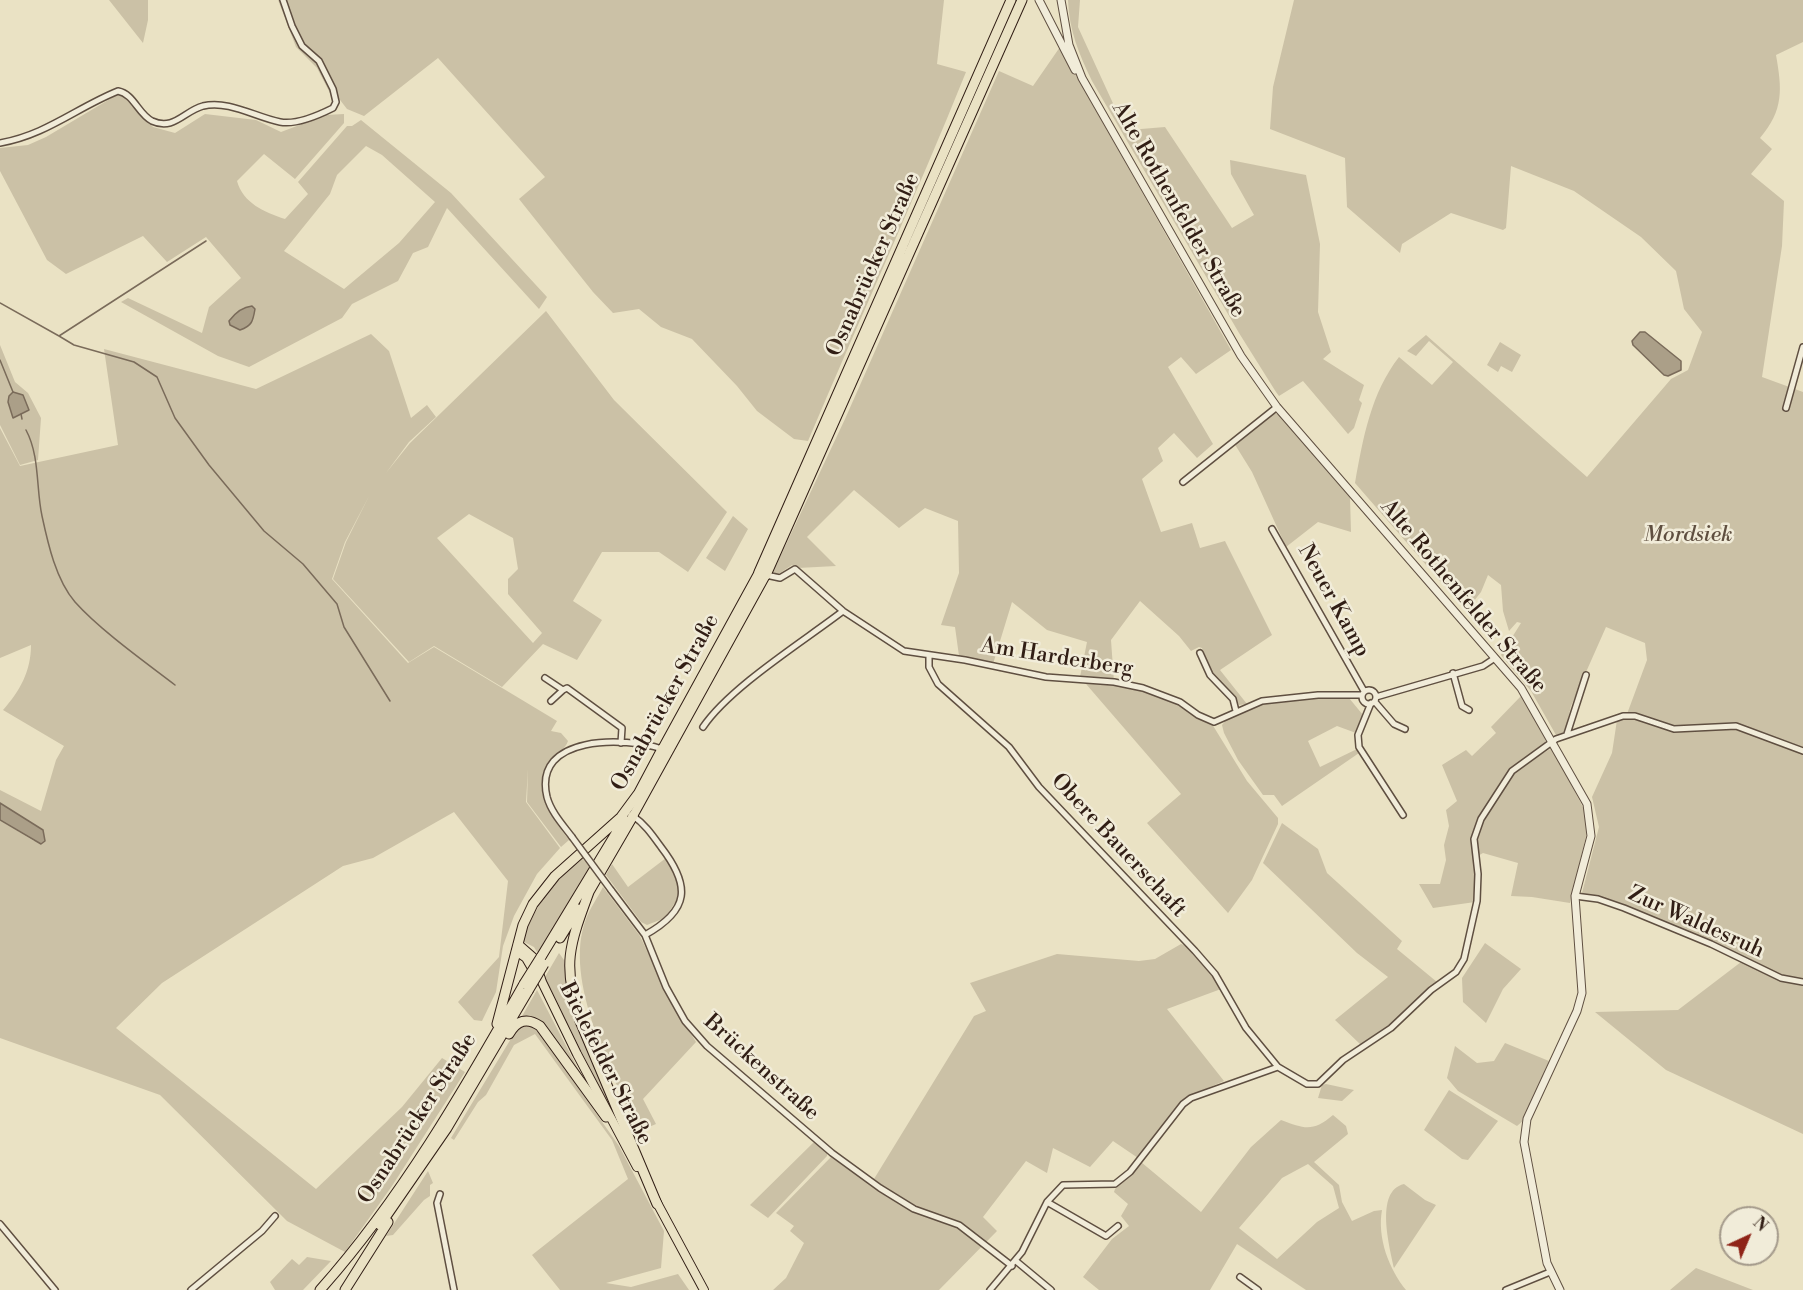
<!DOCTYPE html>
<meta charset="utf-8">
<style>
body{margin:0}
#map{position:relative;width:1803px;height:1290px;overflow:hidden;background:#eae2c4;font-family:"Libre Bodoni",serif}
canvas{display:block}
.north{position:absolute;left:1719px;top:1206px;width:60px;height:60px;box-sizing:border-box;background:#f1ecd9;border:2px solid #a49a8b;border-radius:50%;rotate:44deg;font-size:16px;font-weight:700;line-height:24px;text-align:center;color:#311e15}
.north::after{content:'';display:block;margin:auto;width:21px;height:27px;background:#8f2418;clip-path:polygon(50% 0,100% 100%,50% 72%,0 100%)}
</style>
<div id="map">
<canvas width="1803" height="1290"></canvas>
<div class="north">N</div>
</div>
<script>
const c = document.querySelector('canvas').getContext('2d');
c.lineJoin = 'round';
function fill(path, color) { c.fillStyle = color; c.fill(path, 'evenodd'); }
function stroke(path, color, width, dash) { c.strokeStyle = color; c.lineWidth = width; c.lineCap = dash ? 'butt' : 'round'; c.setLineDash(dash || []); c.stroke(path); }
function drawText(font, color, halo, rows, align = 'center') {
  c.font = font + ' "Libre Bodoni",serif'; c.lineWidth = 5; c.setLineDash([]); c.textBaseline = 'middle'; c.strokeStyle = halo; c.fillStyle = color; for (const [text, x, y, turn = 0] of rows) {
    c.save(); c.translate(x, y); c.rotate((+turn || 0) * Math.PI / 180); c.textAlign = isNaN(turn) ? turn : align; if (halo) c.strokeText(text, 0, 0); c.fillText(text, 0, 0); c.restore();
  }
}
const green = new Path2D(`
 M 109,0 L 148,0 L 148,20 L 143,43 Z
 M 278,0 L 944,0 L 937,64 L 966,72 C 916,196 860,318 808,441 L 794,439 L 757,411 L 737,386 L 692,339 L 661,327 L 639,309 L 613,313 L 593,292 L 519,199 L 545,177 L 438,58 L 364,116 L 347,109 L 337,96 L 332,97 L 317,68 L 296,47 Z
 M 1068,0 L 1080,0 L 1078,27 L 1128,136 L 1141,129 L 1165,127 L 1232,228 L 1254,215 L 1231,174 L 1230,160 L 1306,175 L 1320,244 L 1318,312 L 1331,352 L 1323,359 L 1364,385 L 1359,400 L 1362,403 L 1354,428 L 1348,434 L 1303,381 L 1279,396 L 1276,392 L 1239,333 L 1092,81 C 1079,54 1069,30 1068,0 Z
 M 1294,0 L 1803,0 L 1803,42 L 1776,55 C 1782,89 1784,110 1760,138 L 1772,149 L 1751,174 L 1784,201 L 1782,246 L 1762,377 L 1803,392 L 1803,979 L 1782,975 L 1699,936 L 1582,893 L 1599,827 L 1592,797 L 1612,753 L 1617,720 L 1633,718 L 1627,714 L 1647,660 L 1645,643 L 1606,627 L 1571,706 L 1565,732 L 1556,735 L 1531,691 L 1501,655 L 1521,623 L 1517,622 L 1509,631 L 1503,611 L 1501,585 L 1488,575 L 1481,592 L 1466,611 L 1355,483 C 1363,438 1371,393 1399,357 L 1432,385 L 1453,362 L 1429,341 L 1416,356 L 1407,351 L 1426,335 L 1587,477 L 1671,379 L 1688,370 L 1702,332 L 1684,309 L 1676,271 L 1641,237 L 1574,191 L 1511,166 L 1506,228 L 1503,230 L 1451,213 L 1402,244 L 1400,253 L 1347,207 L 1345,158 L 1270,129 L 1273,87 Z
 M 1060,47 L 1231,350 L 1196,374 L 1181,357 L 1168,367 L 1213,444 L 1197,458 L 1174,433 L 1158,448 L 1163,461 L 1142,479 L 1161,532 L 1192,523 L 1200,548 L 1225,541 L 1272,635 L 1220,670 L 1247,704 L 1239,705 L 1233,695 L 1211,671 L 1202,648 L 1199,647 L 1191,651 L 1179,636 L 1140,601 L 1111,640 L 1114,682 L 1143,688 L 1180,702 L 1212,724 L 1247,781 L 1278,818 L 1278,824 L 1252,880 L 1228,913 L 1147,823 L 1181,794 L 1080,677 L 1087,642 L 1047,630 L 1012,602 L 993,664 L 959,656 L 955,627 L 941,625 L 959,573 L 958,521 L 925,508 L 899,528 L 854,490 L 807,537 L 836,566 L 798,568 L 792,565 L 777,575 L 773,572 L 845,419 L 999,71 L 1033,86 Z
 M 120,93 L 153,127 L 175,133 L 205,114 L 256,120 L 281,132 L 326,115 L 344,114 L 344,123 L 295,179 L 264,154 L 237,181 C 243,203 264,212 285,219 L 308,194 L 298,182 L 347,126 L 352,126 L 361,120 L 451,193 L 547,297 L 539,309 L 447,208 L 428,247 L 413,253 L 398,281 L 352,304 L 342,318 L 249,367 L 218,356 L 121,302 L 128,298 L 202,333 L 209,307 L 241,278 L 206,237 L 167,262 L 143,236 L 66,274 L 47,260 L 0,171 L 0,148 L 28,145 L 46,137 ZM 366,146 L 382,155 L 435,202 L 399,243 L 344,289 L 284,251 L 330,194 L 337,175 Z
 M 546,311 L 614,400 L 727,512 L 688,572 L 659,552 L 602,552 L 573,601 L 602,620 L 577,660 L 543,644 L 502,687 L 434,646 L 409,662 L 333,579 L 346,542 L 369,496 L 345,542 L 332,579 L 408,663 L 434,647 L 557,721 L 551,731 L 561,733 L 568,741 C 566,749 555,754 550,761 C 529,790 552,817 569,840 L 561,847 L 527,802 L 528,769 L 526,802 L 560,848 L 537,874 L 514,916 L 503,946 L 496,992 L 482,1021 L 474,1020 L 458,1002 L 499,957 L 508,881 L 454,812 L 373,858 L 343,866 L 162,983 L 116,1028 L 316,1189 L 402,1107 L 442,1058 L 465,1072 L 392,1186 L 345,1252 L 287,1221 L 160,1095 L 0,1038 L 0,820 L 34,841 L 42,830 L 0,803 L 0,790 L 41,811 L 56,760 L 64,746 L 3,710 C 20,691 31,671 31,645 L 0,658 L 0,428 L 20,466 L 118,445 L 104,349 L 256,389 L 371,334 L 389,351 L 411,418 L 427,405 L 436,417 L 409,442 L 386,473 L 410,443 ZM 469,514 L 513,538 L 518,569 L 508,579 L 508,594 L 542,633 L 533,643 L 437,538 Z
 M 1500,342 L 1521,355 L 1512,372 L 1501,366 L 1498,372 L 1487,365 Z
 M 0,345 L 15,382 L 28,393 L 41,418 L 38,460 L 20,465 L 0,425 Z
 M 1273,413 L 1279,414 L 1350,497 L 1351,532 L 1318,522 L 1286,547 L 1252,472 L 1234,443 Z
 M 733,516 L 748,529 L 725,571 L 706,558 Z
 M 1522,695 L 1546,736 L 1545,744 C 1510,767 1502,773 1485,812 L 1512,771 L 1552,748 L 1586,813 L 1587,832 L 1570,903 L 1532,897 L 1511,896 L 1518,863 L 1483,853 L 1476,857 L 1475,902 L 1433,908 L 1419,884 L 1440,884 L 1446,860 L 1444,845 L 1449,826 L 1446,810 L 1457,801 L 1442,765 L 1466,750 L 1472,756 L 1496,733 L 1491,727 Z
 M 1319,697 L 1349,698 L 1363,715 L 1356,733 L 1337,726 L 1308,741 L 1320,767 L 1357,749 L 1359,753 L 1282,806 L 1274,795 L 1263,795 L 1238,760 L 1224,733 L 1222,725 C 1237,702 1293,699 1319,697 Z
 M 1282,823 L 1318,849 L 1327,873 L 1402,941 L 1397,949 L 1437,982 L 1387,1028 L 1361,1045 L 1335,1020 L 1388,977 L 1357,953 L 1263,863 Z
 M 582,858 L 591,869 L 538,954 L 534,947 L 522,941 C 534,906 554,882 582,858 Z
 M 666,858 L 676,874 L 680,895 L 665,918 L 647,925 L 641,922 L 606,875 L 612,864 L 628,887 Z
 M 603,887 L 640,936 L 670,1000 L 696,1042 L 643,1099 L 656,1124 L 637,1132 C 614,1074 562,981 586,919 C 590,908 598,897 603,887 Z
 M 1485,943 L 1521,969 L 1503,989 L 1486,1023 L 1463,1002 L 1462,978 Z
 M 1181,944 C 1197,948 1212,974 1221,989 L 1167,1009 L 1224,1081 L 1185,1098 L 1138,1158 L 1113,1141 L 1090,1167 L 1053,1148 L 1047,1173 L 1026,1161 L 983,1217 L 997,1231 L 939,1290 L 773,1290 L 786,1278 L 804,1243 L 790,1231 L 794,1226 L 776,1213 L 831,1157 L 888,1196 L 891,1192 L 874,1179 L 974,1016 L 986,1011 L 970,983 L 1057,954 L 1139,961 L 1155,959 Z
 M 559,953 L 564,960 L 567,991 L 577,1023 L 613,1106 L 609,1108 L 545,977 Z
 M 1741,962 L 1778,979 L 1803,985 L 1803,1134 L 1666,1070 L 1595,1012 L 1678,1010 Z
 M 537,990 L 587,1086 L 545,1027 L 521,1018 Z
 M 524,1025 L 533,1027 L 542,1036 L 619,1146 L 664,1231 L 661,1268 L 606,1283 L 631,1287 L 678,1274 L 689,1290 L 560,1290 L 532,1255 L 628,1179 L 612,1140 L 535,1034 L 514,1045 L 486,1095 L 478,1102 L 454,1140 L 451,1138 L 515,1032 Z
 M 1505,1043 L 1549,1061 L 1524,1120 L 1517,1126 L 1458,1091 L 1447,1078 L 1455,1046 L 1477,1063 L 1494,1061 Z
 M 1326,1084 L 1354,1090 L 1342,1101 L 1318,1098 L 1322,1085 Z
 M 1449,1090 L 1498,1121 L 1468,1160 L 1462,1159 L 1424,1130 Z
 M 1333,1115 L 1346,1126 L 1348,1134 L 1314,1162 L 1339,1185 L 1342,1202 L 1352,1221 L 1374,1211 L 1382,1210 C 1377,1238 1389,1269 1406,1290 L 1306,1290 L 1237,1244 L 1210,1290 L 1099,1290 L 1083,1277 L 1112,1239 L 1129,1226 L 1121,1216 L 1128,1204 L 1114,1192 L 1115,1189 L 1141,1162 L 1201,1212 L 1251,1147 L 1281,1120 C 1305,1129 1313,1132 1333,1115 ZM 1308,1164 L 1333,1186 L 1339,1208 L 1317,1222 L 1277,1259 L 1239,1228 L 1282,1178 Z
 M 815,1141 L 827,1151 L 827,1156 L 768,1218 L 750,1205 Z
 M 428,1171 L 433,1183 L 430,1185 L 430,1196 L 424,1200 L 393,1235 L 386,1236 Z
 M 1404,1184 L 1425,1200 L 1436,1205 L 1394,1268 C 1390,1248 1374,1191 1404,1184 Z
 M 307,1257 L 331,1261 L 303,1290 L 275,1290 L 270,1282 L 292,1259 L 299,1265 Z
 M 1696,1268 L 1753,1290 L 1670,1290 Z`);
const water = new Path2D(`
 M 252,306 L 255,309 C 253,321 252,326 240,330 L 230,325 L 229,321 C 235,313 242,307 252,306 Z
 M 1640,332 L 1645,332 L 1681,361 L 1681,370 L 1668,376 L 1664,375 L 1633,345 L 1632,341 Z
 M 13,392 L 23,395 L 29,410 L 13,418 L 8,402 L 9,396 Z
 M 0,803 L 43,830 L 45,841 L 41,844 L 0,820 Z`);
const stream = new Path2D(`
 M 0,303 L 59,336 L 206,241
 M 59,336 L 74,345 L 134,362 L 157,377 L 175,418 L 209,465 L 264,531 L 303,564 L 337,604 L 344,627 L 390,701
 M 0,360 L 13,392
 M 21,414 L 22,419
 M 26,430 C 40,456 36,489 42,516 C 48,544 56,580 75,602 C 100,630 145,662 175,685`);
const minor = new Path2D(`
 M 0,143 C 46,135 76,108 118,91 C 134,94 138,114 152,121 C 174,131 184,111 203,106 C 229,100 255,117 280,122 C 295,125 319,115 333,108 L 336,102 L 333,89 L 319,61 L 302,46 L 292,26 L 283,0
 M 1786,408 L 1803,347
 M 1183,482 L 1277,407
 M 1272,529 L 1364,691
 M 766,575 L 780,578 L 795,569 L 843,611 L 904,651 L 965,660 L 1046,677 L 1114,682 L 1143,688 L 1180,702 L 1198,715 L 1214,722 L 1262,701 L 1318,695 L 1361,695
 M 1200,653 L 1210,675 L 1233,699 L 1236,711
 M 929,656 L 929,667 L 938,684 L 1009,747 L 1039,787 L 1195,951 L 1215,974 L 1246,1028 L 1278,1067
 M 1453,673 L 1462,706 L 1469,710
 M 545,678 L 563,690 L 567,688 L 622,728 L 621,743
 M1362 697a7 7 0 1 1 14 0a7 7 0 1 1-14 0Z
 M 1376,697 L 1483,666 L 1495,658
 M 551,701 L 563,690
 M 1375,702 L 1394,724 L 1405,729
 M 1371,703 L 1358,735 L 1359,747 L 1403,815
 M 703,727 C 730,687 804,641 843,611
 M 1567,734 L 1586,675
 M 633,816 C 645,824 653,836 661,847 C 691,886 690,910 645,935
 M 572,837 C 563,825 551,812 547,797 C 532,734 626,737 662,749
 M 611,890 L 645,935 L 666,987 L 685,1021 L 707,1046 L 832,1153 L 880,1188 L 914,1209 L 959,1225 L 1012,1266
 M 1575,896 L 1598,899 L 1624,908 L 1711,944 L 1781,978 L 1803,982
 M 440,1194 L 437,1203 L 454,1290
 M 1047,1202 L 1106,1236 L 1118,1226
 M 0,1224 L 55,1290
 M 1016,1261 L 1051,1290
 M 1240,1277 L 1258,1290
 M 191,1290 L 262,1231 L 275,1216
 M 990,1290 L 1022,1252 L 1047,1202 L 1063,1185 L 1115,1184 L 1130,1172 L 1183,1104 L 1191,1098 L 1278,1067 L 1307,1084 L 1318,1084 L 1343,1060 L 1391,1028 L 1431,990 L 1456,972 L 1464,959 L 1477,901 L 1478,874 L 1474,839 L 1481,819 L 1512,771 L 1556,739 L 1623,716 L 1635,716 L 1674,729 L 1736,726 L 1803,751
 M 1506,1290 L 1550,1272`);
const tertiary = new Path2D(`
 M 1039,0 L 1075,70
 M 1061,0 L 1069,45 L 1082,78 L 1241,356 L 1277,407 L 1521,688 L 1587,804 L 1591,836 L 1575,896 L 1582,993 L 1577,1011 L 1527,1119 L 1524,1142 L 1547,1263 L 1560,1290`);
const primary = new Path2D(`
 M 662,749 L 759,572
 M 633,816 L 766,575
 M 518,944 L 534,958 L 542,982 L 577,1054 L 637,1167
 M 516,951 L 526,958 L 533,970
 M 655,1199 L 704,1290`);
const trunk = new Path2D(`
 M 759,572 L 1011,0
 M 766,575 L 1022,0
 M 636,798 L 662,749
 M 589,892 C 569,946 562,965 580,1021 L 657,1204
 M 586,897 L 633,816
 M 560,938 L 578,909
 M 541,957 L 624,820
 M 497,1024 L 523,925 L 533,904 L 555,876 L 621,817 L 638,794
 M 509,1034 C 517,1020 527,1017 540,1026 L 606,1117
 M 380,1225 L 447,1128 L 528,991
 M 320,1290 C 402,1198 464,1090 524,984
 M 345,1290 L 388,1222`);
const minorBridge = new Path2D(`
 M 572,837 L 611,890`);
const trunkBridge = new Path2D(`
 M 524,984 L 541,957
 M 528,991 L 544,964`);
const streetNames = [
 ["Alte Rothenfelder Straße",1178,210,60],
 ["Osnabrücker Straße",874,265,-66],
 ["Alte Rothenfelder Straße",1463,597,50],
 ["Neuer Kamp",1333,601,61],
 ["Am Harderberg",1057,658,9],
 ["Osnabrücker Straße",666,703,-61],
 ["Obere Bauerschaft",1118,846,47],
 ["Zur Waldesruh",1696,923,24],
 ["Bielefelder Straße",605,1064,63],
 ["Brückenstraße",761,1068,42],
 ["Osnabrücker Straße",418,1119,-57]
];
const parkNames = [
 ["Mordsiek",1688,536]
];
fill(green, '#cbc1a6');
fill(water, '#ab9f88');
stroke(water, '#7a6b5a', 1.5);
stroke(stream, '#7a6b5a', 1.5);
stroke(minor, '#5f4f41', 8);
stroke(tertiary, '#5f4f41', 9);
stroke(primary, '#311e15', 10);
stroke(trunk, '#311e15', 11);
stroke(minor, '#f1ecd9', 5);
stroke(tertiary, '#f1ecd9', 7);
stroke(primary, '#eae2c4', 8);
stroke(trunk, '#eae2c4', 9);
stroke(minorBridge, '#5f4f41', 8, []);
stroke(trunkBridge, '#311e15', 11, []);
stroke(minorBridge, '#f1ecd9', 5);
stroke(trunkBridge, '#eae2c4', 9);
drawText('22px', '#311e15', '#f1ecd9', streetNames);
drawText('italic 22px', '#5f4f40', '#f1ecd9', parkNames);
</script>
